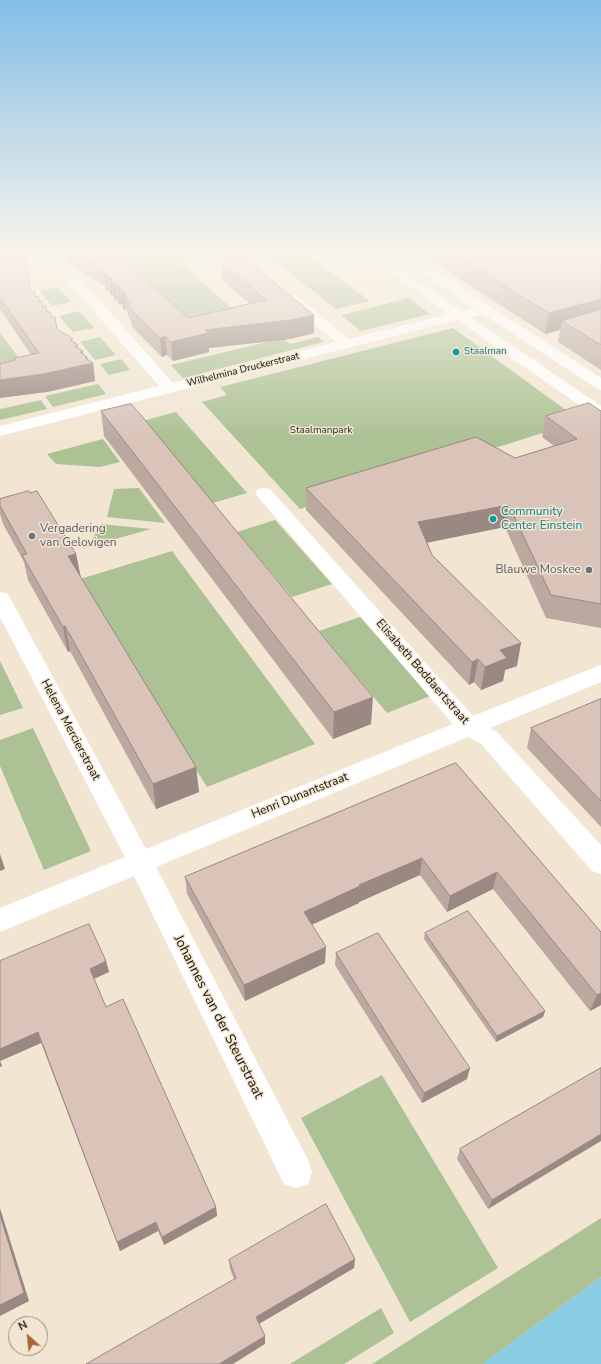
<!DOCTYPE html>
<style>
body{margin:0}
#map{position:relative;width:601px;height:1364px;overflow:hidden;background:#f2e6d3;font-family:"Nunito Sans",sans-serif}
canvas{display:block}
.north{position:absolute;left:8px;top:1316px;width:40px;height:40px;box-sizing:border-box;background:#f2e6d3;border:1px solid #999082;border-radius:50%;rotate:333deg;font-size:11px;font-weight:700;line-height:16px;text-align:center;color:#130f08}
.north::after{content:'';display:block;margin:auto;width:14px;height:18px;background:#a86732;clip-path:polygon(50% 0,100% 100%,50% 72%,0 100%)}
</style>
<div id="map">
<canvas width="601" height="1364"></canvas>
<div class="north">N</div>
</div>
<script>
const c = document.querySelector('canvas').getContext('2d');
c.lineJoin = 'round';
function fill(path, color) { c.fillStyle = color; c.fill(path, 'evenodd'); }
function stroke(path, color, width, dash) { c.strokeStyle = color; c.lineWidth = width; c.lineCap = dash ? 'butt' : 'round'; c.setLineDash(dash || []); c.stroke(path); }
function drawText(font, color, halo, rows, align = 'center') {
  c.font = font + ' "Nunito Sans",sans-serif'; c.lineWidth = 3; c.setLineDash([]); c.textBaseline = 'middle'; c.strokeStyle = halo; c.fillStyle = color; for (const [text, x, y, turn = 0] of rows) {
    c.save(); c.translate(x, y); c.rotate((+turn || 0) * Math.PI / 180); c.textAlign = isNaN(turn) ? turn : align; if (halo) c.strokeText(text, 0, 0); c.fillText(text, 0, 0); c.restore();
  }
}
const green = new Path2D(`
 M 145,250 L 204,250 L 208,253 L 177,260 L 244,319 L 198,330 L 121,254 Z
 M 261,250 L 301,250 L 370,301 L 336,309 Z
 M 58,287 L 71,302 L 52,306 L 39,291 Z
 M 409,298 L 430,314 L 361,331 L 341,315 Z
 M 79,311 L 94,328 L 73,332 L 59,316 Z
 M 453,328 L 581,421 L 300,509 L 202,402 L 227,395 L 220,387 Z
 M 0,333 L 28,370 L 0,377 Z
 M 280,336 L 290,344 L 318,337 L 323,342 L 183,378 L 171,365 L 267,342 Z
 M 100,337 L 116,355 L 95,360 L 80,342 Z
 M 121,359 L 130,370 L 109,375 L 100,364 Z
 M 98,384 L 106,394 L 53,407 L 45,396 Z
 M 41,400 L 47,409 L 0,420 L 0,409 Z
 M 176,412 L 247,493 L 209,504 L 142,421 Z
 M 103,439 L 120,462 L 100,467 L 56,464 L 47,454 Z
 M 139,488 L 165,523 L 107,517 L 114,489 Z
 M 275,520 L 332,584 L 292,597 L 237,532 Z
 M 101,524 L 151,529 L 87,547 Z
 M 172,551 L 315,744 L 207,787 L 77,580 Z
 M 360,617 L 430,696 L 387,713 L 319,631 Z
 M 0,661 L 23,708 L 0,715 Z
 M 33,728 L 91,851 L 44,870 L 0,766 L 0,740 Z
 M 382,1075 L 498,1268 L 410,1322 L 301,1118 Z
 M 601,1218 L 601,1277 L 483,1364 L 372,1364 Z
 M 381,1308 L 394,1333 L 344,1364 L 290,1364 Z`);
const water = new Path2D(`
 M 601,1277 L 601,1364 L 483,1364 Z`);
const minor = new Path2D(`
 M 359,250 L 373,250 L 462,311 L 474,308 L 390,250 L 404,250 L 601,378 L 601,390 L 596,388 L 483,314 L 471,317 L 601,406 L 601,418 L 595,416 L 457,320 L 0,436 L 0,426 L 159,386 L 70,284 L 68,281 L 70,278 L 80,278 L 173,383 L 336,342 L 287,302 L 285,299 L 287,296 L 297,296 L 349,339 L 448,314 Z
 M 264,488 L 270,489 L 473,716 L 601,665 L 601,682 L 490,728 L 497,732 L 601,845 L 601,874 L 592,871 L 481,744 L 468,737 L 156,867 L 308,1160 L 312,1172 L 308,1184 L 296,1188 L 284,1184 L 134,876 L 0,932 L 0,908 L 125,857 L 0,617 L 0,592 L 7,593 L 10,598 L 146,849 L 453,724 L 258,497 L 255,493 L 258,489 Z`);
const wall = new Path2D(`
 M 0,250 L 31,292 L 52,317 L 57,329 L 78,345 L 78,348 L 83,354 L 87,357 L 88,360 L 93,363 L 95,381 L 47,392 L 14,360 L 14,358 L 31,355 L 4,315 L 0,310 Z
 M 65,250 L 114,250 L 129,263 L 130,264 L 188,318 L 249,303 L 222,280 L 221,262 L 314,315 L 314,333 L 291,339 L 209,348 L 209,352 L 173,361 L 167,355 L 162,357 L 133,328 L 126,309 L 124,310 L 122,304 L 119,305 L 117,300 L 115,300 L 113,295 L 111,296 L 109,291 L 106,291 L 105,286 L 67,263 Z
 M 415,250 L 601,250 L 601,370 L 558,342 L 560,330 L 545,334 Z
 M 101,411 L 371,724 L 333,739 L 104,436 Z
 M 601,411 L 601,628 L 546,618 L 505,527 L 427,542 L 432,555 L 517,666 L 505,670 L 503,681 L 481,690 L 474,682 L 469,685 L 306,510 L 306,488 L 515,458 L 554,446 L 542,437 L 546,416 Z
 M 0,499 L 76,554 L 81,578 L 196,767 L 199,792 L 156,809 L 70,651 L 68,652 L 28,580 L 24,562 L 3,524 L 0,514 Z
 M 601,699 L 601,827 L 527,748 L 531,728 Z
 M 456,763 L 601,932 L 601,1005 L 590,1011 L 493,889 L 447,912 L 420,875 L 359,902 L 359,903 L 312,925 L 325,963 L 245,1001 L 187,894 L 185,877 Z
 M 425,933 L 545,1011 L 543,1017 L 496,1042 L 424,939 Z
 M 336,953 L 467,1079 L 422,1103 L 335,965 Z
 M 0,961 L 106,961 L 109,972 L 94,979 L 106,1007 L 216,1207 L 217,1216 L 164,1245 L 158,1231 L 120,1251 L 41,1043 L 0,1061 L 2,1066 L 0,1067 Z
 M 601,1068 L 488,1209 L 457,1159 L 460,1149 Z
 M 355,1259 L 354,1268 L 259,1324 L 265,1336 L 265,1344 L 234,1279 L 230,1269 L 229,1260 Z`);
const shadedWall = new Path2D(`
 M 104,273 L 106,273 L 109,291 L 106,291 Z
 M 111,277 L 113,295 L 111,296 L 108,278 Z
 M 112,282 L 115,282 L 117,300 L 115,300 Z
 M 119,286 L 122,304 L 119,305 L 117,287 Z
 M 121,291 L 124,291 L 126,309 L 124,310 Z
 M 601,299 L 601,319 L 562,321 L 560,330 L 545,334 L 549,313 Z
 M 314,315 L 314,333 L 291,339 L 209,348 L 209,352 L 173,361 L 171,342 L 205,330 Z
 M 165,336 L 167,355 L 162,357 L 160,338 Z
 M 83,351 L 85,365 L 85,358 L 87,357 L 89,364 L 93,363 L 95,381 L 47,392 L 0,398 L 0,380 Z
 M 509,505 L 505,527 L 416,545 L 418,522 Z
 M 76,554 L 81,579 L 68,556 Z
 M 65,626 L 70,651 L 68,652 L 63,627 Z
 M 521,643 L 517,666 L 505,670 L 503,681 L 481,690 L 485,667 L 500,650 Z
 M 478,659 L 474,682 L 469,685 L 472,662 Z
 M 373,697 L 371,724 L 333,739 L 334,712 Z
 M 196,767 L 199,792 L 156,809 L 153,784 Z
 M 0,854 L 5,869 L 0,871 Z
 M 422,858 L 420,875 L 359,902 L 359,903 L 304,928 L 304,912 L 359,885 Z
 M 497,872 L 493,889 L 447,912 L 450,896 Z
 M 326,947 L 325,963 L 245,1001 L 244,985 Z
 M 106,961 L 109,972 L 93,979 L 90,969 Z
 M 601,993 L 601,1005 L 590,1011 L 597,995 Z
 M 545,1011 L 543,1017 L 496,1042 L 497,1036 Z
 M 38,1032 L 41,1043 L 0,1061 L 2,1066 L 0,1067 L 0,1049 Z
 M 470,1068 L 467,1079 L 422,1103 L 424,1093 Z
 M 601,1134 L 601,1141 L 488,1209 L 492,1200 Z
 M 216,1207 L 217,1216 L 164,1245 L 162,1237 Z
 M 0,1208 L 29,1301 L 0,1316 Z
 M 156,1222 L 158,1231 L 120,1251 L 117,1242 Z
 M 355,1259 L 354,1268 L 257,1325 L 256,1317 Z
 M 265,1336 L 265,1344 L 233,1364 L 219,1364 Z`);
const building = new Path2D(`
 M 0,250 L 23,250 L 31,292 L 34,291 L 35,297 L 38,296 L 39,302 L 42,301 L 43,307 L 46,306 L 47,312 L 50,312 L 52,317 L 55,317 L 57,329 L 73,339 L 70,340 L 78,345 L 75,346 L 83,351 L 80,352 L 87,357 L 85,358 L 93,363 L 43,374 L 0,380 L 0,364 L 15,360 L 14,358 L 39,353 L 0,298 Z
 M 71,250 L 114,250 L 129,263 L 128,263 L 188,318 L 266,300 L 221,262 L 232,250 L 234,250 L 314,315 L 290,320 L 205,330 L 208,333 L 171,342 L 165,336 L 160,338 L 131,310 L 124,291 L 121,291 L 119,286 L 117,287 L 115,282 L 112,282 L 111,277 L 108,278 L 106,273 L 104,273 L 102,269 Z
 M 448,250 L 601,250 L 601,299 L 549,313 Z
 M 601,310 L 601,345 L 562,321 Z
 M 589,403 L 601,411 L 601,604 L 551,595 L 509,505 L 418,522 L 432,555 L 521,643 L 500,650 L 507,658 L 485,667 L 478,659 L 472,662 L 306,488 L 476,437 L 515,458 L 577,439 L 546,416 Z
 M 131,404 L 140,414 L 373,697 L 334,712 L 101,411 Z
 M 29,491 L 30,493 L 37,491 L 76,554 L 68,556 L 196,767 L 153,784 L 65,626 L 63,627 L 22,555 L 27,554 L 0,506 L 0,499 Z
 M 601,699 L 601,801 L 531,728 Z
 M 456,763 L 601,932 L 601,993 L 597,995 L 497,872 L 450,896 L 422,858 L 359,885 L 360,886 L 304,912 L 326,947 L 244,985 L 185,877 Z
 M 468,911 L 545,1011 L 497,1036 L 425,933 Z
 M 89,924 L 106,961 L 90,969 L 106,1007 L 123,999 L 216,1207 L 162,1237 L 156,1222 L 117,1242 L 38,1032 L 0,1049 L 0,961 Z
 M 378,933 L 470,1068 L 424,1093 L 336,953 Z
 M 601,1068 L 601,1134 L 492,1200 L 460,1149 Z
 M 326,1204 L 355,1259 L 256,1317 L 265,1336 L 219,1364 L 86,1364 L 236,1278 L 229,1260 Z
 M 0,1215 L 24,1293 L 0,1305 Z`);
const markers = [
 [456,352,4,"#0f9aa8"],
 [493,519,4,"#0f9aa8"],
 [32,536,4,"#6b7280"],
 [589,570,4,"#6b7280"]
];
const farCulturenames = [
 ["Staalman",464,352]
];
const farStreetnames = [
 ["Wilhelmina Druckerstraat",243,370,-14]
];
const farParknames = [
 ["Staalmanpark",321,431]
];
const cultureNames = [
 ["Community",501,512],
 ["Center Einstein",501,526]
];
const worshipNames = [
 ["Vergadering",40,529],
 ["van Gelovigen",40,543],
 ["Blauwe Moskee",581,570,"right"]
];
const streetNames = [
 ["Elisabeth Boddaertstraat",422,672,49],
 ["Helena Mercierstraat",70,730,62],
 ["Henri Dunantstraat",300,796,-22]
];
const nearStreetnames = [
 ["Johannes van der Steurstraat",218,1017,63]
];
fill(green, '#acc194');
fill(water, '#89cde4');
fill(minor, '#fff');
fill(wall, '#bba9a0');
fill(shadedWall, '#998982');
fill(building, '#dac4ba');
stroke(building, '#998982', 1);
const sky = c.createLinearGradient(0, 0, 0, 441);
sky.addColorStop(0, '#82bee6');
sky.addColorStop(0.57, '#f9f4eb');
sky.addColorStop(1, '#f9f4eb00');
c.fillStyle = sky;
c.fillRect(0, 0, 601, 441);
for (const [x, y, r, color] of markers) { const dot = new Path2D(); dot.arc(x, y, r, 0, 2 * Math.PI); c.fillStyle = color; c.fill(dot); stroke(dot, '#f2e6d3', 1.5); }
drawText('10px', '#0d838f', '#f2e6d3', farCulturenames, 'left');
drawText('10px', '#130f08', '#f2e6d3', farStreetnames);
drawText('10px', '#24330d', '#f2e6d3', farParknames);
drawText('12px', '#0d838f', '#f2e6d3', cultureNames, 'left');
drawText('12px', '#5b616d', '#f2e6d3', worshipNames, 'left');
drawText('12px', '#130f08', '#f2e6d3', streetNames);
drawText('14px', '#130f08', '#f2e6d3', nearStreetnames);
</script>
